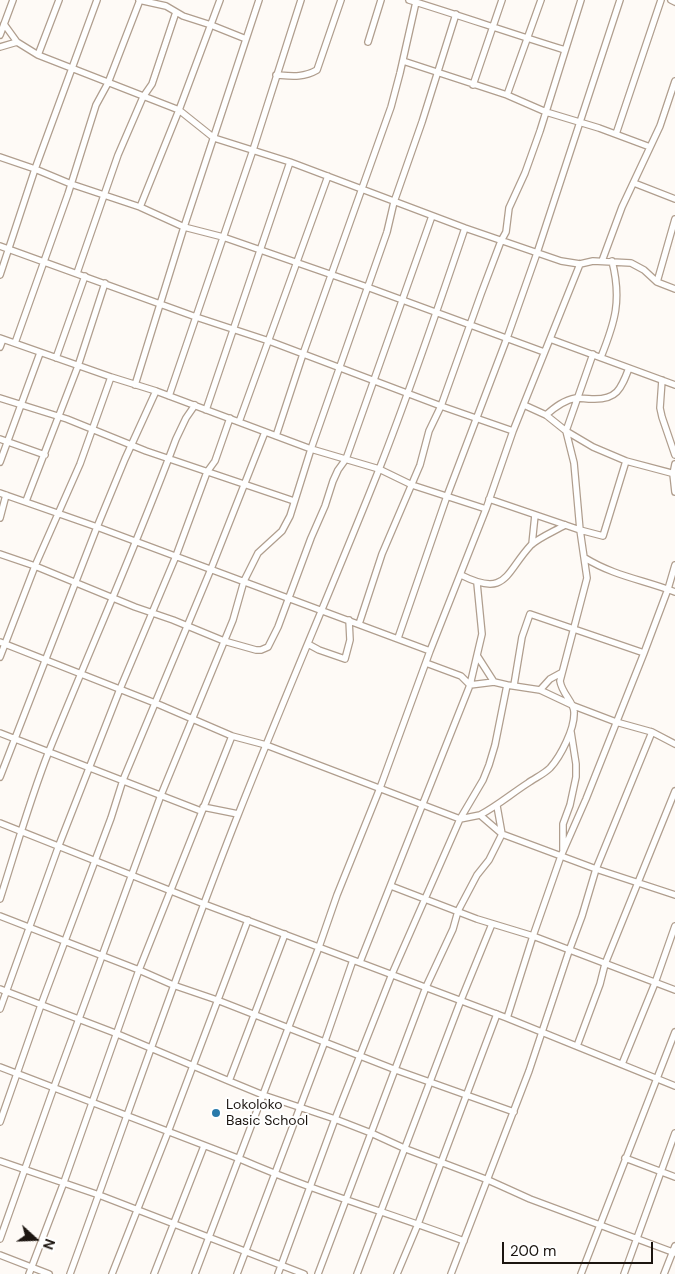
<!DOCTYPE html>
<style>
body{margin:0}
#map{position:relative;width:675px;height:1274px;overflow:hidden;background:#fefaf6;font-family:"DM Sans",sans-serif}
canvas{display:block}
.north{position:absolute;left:10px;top:1214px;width:50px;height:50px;-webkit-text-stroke:4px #fff;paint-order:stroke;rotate:110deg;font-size:14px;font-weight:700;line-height:20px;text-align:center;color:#1c1510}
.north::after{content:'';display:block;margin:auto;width:18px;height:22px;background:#1c1510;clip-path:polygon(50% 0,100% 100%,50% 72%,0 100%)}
.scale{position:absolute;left:502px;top:1242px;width:151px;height:22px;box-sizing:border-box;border:2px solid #1c1510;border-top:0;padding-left:6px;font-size:15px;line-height:18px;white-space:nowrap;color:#1c1510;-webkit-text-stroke:4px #fff;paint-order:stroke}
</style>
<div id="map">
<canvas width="675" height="1274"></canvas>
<div class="north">N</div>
<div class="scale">200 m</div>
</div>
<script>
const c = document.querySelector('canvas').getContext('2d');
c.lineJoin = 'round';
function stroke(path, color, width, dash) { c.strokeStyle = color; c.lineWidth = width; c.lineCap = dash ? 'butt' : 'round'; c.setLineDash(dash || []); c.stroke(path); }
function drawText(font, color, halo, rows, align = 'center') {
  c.font = font + ' "DM Sans",sans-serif'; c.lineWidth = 4; c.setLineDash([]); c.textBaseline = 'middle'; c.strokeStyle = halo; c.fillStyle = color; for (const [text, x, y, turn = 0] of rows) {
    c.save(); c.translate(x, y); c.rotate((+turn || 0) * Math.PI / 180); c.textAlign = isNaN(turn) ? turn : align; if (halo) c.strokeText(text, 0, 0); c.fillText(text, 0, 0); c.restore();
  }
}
const minor = new Path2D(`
 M 139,0 L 166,6 L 183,16 L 211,25 L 246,39
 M 409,0 C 461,16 513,34 565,50
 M 671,0 L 675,2
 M 4,24 L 17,42 L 38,55 L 179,110 L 214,138 L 290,162 L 465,228 L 561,261 L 580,264 L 593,261 L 631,263 L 644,270 L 657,282 L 675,289
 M 0,35 L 13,0
 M 368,42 L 381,0
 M 0,47 L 17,42
 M 38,55 L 59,0
 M 403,61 L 507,95 L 546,112 L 599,128 L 650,147
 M 276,75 C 291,76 303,78 317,70 L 341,0
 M 473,85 L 502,0
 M 507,95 L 541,0
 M 616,134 L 661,0
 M 0,157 L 35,169 L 71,184 L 140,207 L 184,227 L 223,237 L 367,287 L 544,352
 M 634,183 L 675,199
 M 140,207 L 179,110 L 220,0
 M 0,246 L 196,317 L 269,341 L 441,406 L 513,431
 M 602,261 L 622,207 L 660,126 L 675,81
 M 77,273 L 118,155 L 143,97 L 152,84 L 176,12
 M 0,275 L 35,169 L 97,0
 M 657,282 L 675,219
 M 0,338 L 111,377 L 156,391 L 311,449 L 379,469 L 412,485 L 486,509
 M 550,339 L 675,385
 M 15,343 L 68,194 L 96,105 L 108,83 L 140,0
 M 0,347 L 3,339
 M 593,354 L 566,431 L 593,447 L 626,461
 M 601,357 C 615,322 622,300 612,261
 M 56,358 L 85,276
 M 662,380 L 660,408 L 662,417 L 675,455
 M 135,385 L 184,227 L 259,0
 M 169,396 L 253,150 L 301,0
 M 0,398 L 67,419 L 146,451 L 294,501
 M 206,410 L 290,162
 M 546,415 C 555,407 564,400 576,398 C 581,398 587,399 592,399 C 617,400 621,389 629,368
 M 239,422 L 328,176
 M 276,436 L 303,354 L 391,107 L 400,73 L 416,2
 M 0,439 L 45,455
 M 0,462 L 40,353
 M 675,464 L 673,474 L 675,492
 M 0,493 L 97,527 L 430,651
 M 489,499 L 580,530 L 603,536 L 626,461 L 675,474
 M 26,501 L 78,366 L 105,283
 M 0,518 L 6,495
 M 532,544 L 535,515
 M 0,554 L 35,566 L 135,607 L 173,620 L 224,641 L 256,650 L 261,650 L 268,647 L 278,627 L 311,538 L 325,506 L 333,481 L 338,470 L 346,459 L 432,216
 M 585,558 C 614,576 644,580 675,592
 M 461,575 C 507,598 505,573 531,545 C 540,537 555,531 565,525
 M 359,624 L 382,554 L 420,465 L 429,431 L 441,406 L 481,294 L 501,241 L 506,232 L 509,208 L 525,173 L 540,131 L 581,0
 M 398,638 L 447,496 L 507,338 L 537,253 L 620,0
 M 0,642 L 160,705 L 232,736 L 266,745 L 460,819 L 480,815 L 502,834 L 596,869 L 675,895
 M 308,644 L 319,650 L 345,659 L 350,640 L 349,620
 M 0,657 L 35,566 L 80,464 L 111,377
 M 478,657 L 494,682
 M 426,663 L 461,676 L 470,685
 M 470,685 L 494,682 L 507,685
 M 514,685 L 522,637 L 530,614 L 644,653
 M 540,690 L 550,679 L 561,673
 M 0,733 L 201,811
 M 0,777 L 97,527 L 125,459 L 156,391
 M 203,807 L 238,814
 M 480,815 C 497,806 511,794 528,783 C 535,778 544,774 550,768 C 561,756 575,728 574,712 C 574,702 562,694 560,681 L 587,578 L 580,530 L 574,463 L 566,431 L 546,415 L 524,405
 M 0,823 L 204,904 L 507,1018 L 675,1086
 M 563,850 L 563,824 L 570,805 L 576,777 L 576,764 L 571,732
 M 391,886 L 477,919 L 533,936 L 675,990
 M 0,899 C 16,849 30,799 49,751 C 91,647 137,544 176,439 L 186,418 L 195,405
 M 0,916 L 139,970 L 173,985 L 217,1000 L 396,1070 L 514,1112
 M 360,962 L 470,685 L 482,634 L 477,583
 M 0,989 L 115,1033 L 229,1081 L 263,1095 L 335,1119 L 371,1133 L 406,1149 L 488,1180 L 530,1199 L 675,1253
 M 0,1009 L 59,845 L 120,689 L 176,556 L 207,472 L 215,461 L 230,418
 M 507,1018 L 533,936 L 561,856 L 586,799 L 644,653 L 668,589 L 675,565
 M 577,1046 L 600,984 L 605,964 L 675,791
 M 622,1064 L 655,983 L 675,926
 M 0,1067 L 240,1159 C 313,1191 389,1213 464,1241
 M 229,1081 L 285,934
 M 0,1122 L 41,1005 L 111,818 L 123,780 L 211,569 L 265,432
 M 625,1158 L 675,1177
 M 0,1161 L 99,1195 L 304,1274
 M 0,1239 L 54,1087 L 161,795 L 233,620 L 244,581 L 258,553 L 282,531 L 290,516 L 311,449 L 387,232 L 394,202 L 422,122 L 456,14
 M 0,1255 L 49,1274
 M 29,1274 L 64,1182 L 139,970 L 232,736
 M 70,1274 C 126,1121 178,967 238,815 C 284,698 334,583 380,467 C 411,388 438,308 465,228
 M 112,1274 L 168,1132 L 248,920
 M 154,1274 L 204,1146
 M 195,1274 L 319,947 L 337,895 L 380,788 L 430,651 L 486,509 L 513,431 L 580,264
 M 237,1274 L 325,1041 L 353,960
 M 278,1274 L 335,1119 L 392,974 L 460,819 L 483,780 L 489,765 L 495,745 L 507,685 L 540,690 L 574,706 L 616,722 L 652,732 L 675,744
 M 318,1274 L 426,987 L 453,929 L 458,911 L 477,875 L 489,860 L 502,834 L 497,806
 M 357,1274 L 461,1000 L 492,924
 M 397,1274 L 418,1224 L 497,1014
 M 451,1274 L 529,1071 L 569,951 L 582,916 L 596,869 L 652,732
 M 581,1274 L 675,1032
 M 624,1274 L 675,1133
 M 664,1274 L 675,1246`);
const markers = [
 [216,1113,5,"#297aab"]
];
const poiNames = [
 ["Lokoloko",226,1105],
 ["Basic School",226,1121]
];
stroke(minor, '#b09e8e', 8);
stroke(minor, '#fff', 5.5);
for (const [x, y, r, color] of markers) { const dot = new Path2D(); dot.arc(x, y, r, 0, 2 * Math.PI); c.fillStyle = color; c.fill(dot); stroke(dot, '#fff', 2); }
drawText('14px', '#1c1510', '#fff', poiNames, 'left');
</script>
